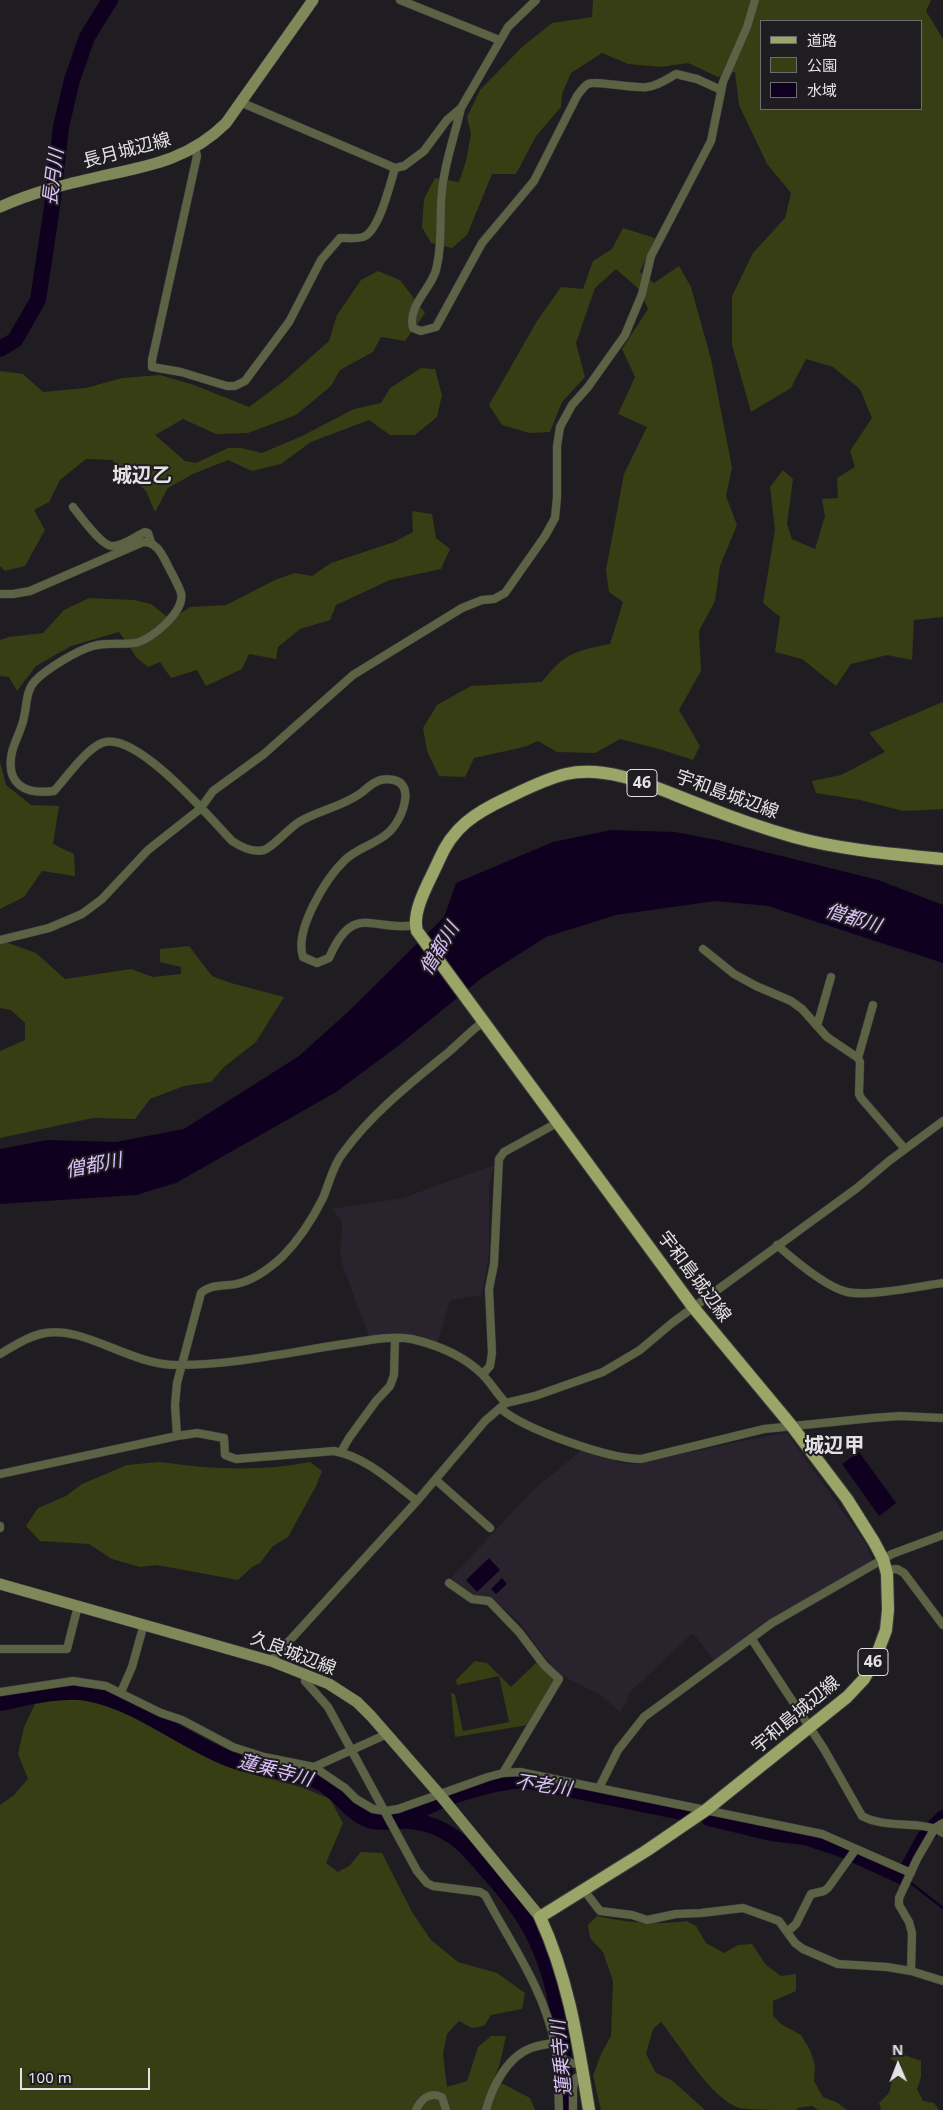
<!DOCTYPE html>
<meta charset="utf-8">
<style>
body{margin:0}
#map{position:relative;width:943px;height:2110px;overflow:hidden;background:#1f1d22;font-family:"Noto Sans","Noto Sans JP",sans-serif}
canvas{display:block}
.legend{position:absolute;left:760px;top:20px;width:162px;height:90px;box-sizing:border-box;background:#1f1d22;border:1px solid #6e6c70;margin:0;padding:6px 9px;list-style:none;font-size:15px;color:#e4e2e5}
.legend li{display:flex;align-items:center;gap:10px;height:25px}
.legend b{width:25px;border:1px solid #6e6c70}
.north{position:absolute;left:873px;top:2040px;width:50px;height:50px;-webkit-text-stroke:4px #1f1d22;paint-order:stroke;rotate:359deg;font-size:14px;font-weight:700;line-height:20px;text-align:center;color:#e4e2e5}
.north::after{content:'';display:block;margin:auto;width:18px;height:22px;background:#e4e2e5;clip-path:polygon(50% 0,100% 100%,50% 72%,0 100%)}
.scale{position:absolute;left:20px;top:2068px;width:130px;height:22px;box-sizing:border-box;border:2px solid #e4e2e5;border-top:0;padding-left:6px;font-size:15px;line-height:18px;white-space:nowrap;color:#e4e2e5;-webkit-text-stroke:4px #1f1d22;paint-order:stroke}
</style>
<div id="map">
<canvas width="943" height="2110"></canvas>
<ul class="legend">
<li><b style="height:6px;background:#9aa667"></b>道路</li>
<li><b style="height:14px;background:#373e14"></b>公園</li>
<li><b style="height:14px;background:#0f001f"></b>水域</li>
</ul>
<div class="north">N</div>
<div class="scale">100 m</div>
</div>
<script>
const c = document.querySelector('canvas').getContext('2d');
c.lineJoin = 'round';
function fill(path, color) { c.fillStyle = color; c.fill(path, 'evenodd'); }
function stroke(path, color, width, dash) { c.strokeStyle = color; c.lineWidth = width; c.lineCap = dash ? 'butt' : 'round'; c.setLineDash(dash || []); c.stroke(path); }
function drawText(font, color, halo, rows, align = 'center') {
  c.font = font + ' "Noto Sans","Noto Sans JP",sans-serif'; c.lineWidth = 4; c.setLineDash([]); c.textBaseline = 'middle'; c.strokeStyle = halo; c.fillStyle = color; for (const [text, x, y, turn = 0] of rows) {
    c.save(); c.translate(x, y); c.rotate((+turn || 0) * Math.PI / 180); c.textAlign = isNaN(turn) ? turn : align; if (halo) c.strokeText(text, 0, 0); c.fillText(text, 0, 0); c.restore();
  }
}
const built = new Path2D(`
 M 494,1165 L 489,1185 L 489,1253 L 482,1295 L 450,1300 L 437,1344 L 369,1336 L 343,1267 L 340,1251 L 342,1229 L 341,1220 L 332,1209 L 403,1198 Z
 M 787,1433 L 857,1531 L 866,1544 L 873,1560 L 750,1634 L 714,1661 L 693,1633 L 628,1694 L 627,1701 L 620,1712 L 601,1695 L 557,1673 L 519,1622 L 491,1597 L 475,1596 L 451,1578 L 532,1491 L 583,1449 L 621,1463 L 633,1464 L 767,1436 Z`);
const green = new Path2D(`
 M 593,0 L 931,0 L 926,11 L 943,39 L 943,617 L 914,620 L 912,660 L 887,655 L 851,664 L 836,686 L 802,659 L 775,652 L 780,617 L 763,603 L 775,530 L 770,487 L 783,470 L 793,479 L 787,524 L 792,539 L 815,549 L 825,516 L 822,499 L 838,498 L 837,478 L 855,467 L 850,451 L 872,418 L 860,389 L 833,367 L 806,359 L 791,388 L 751,412 L 732,345 L 732,296 L 753,253 L 785,218 L 791,193 L 767,164 L 739,105 L 735,72 L 718,77 L 688,63 L 661,67 L 628,64 L 602,53 L 571,73 L 562,94 L 561,107 L 536,136 L 516,174 L 492,174 L 467,235 L 452,248 L 431,243 L 422,227 L 424,199 L 435,178 L 459,182 L 466,161 L 471,134 L 467,117 L 480,90 L 522,47 L 552,23 L 592,17 ZM 762,21 L 922,21 L 922,109 L 762,109 Z
 M 623,228 L 655,238 L 640,272 L 654,283 L 679,266 L 691,287 L 711,359 L 732,468 L 726,496 L 737,525 L 720,566 L 715,601 L 699,631 L 701,671 L 679,710 L 700,746 L 693,760 L 659,749 L 620,739 L 595,753 L 557,752 L 538,741 L 524,747 L 474,758 L 465,777 L 439,776 L 427,751 L 423,728 L 437,705 L 471,686 L 542,682 C 565,653 574,651 610,644 L 623,602 L 609,592 L 606,570 L 624,474 L 647,427 L 618,414 L 635,377 L 622,349 L 648,309 L 640,290 L 616,269 L 595,288 L 576,343 L 585,377 L 562,402 L 550,432 L 529,433 L 502,425 L 489,405 L 537,321 L 561,287 L 583,289 L 593,261 L 612,249 Z
 M 378,271 L 400,280 L 425,313 L 405,341 L 381,337 L 373,352 L 340,370 L 331,386 L 296,415 L 248,433 L 216,434 L 183,419 L 155,435 L 185,461 L 196,463 L 228,448 L 241,448 L 262,453 L 302,436 L 354,409 L 381,403 L 390,388 L 421,368 L 435,369 L 442,395 L 437,417 L 415,435 L 390,435 L 369,420 L 311,442 L 281,464 L 252,471 L 228,460 L 193,474 L 168,488 L 155,512 L 146,491 L 112,460 L 86,459 L 60,480 L 49,502 L 34,510 L 45,530 L 25,566 L 5,571 L 0,566 L 0,371 L 23,374 L 43,392 L 86,388 L 122,378 L 160,375 L 194,385 L 249,407 L 284,381 L 329,341 L 337,315 L 361,280 Z
 M 412,511 L 432,514 L 436,538 L 450,549 L 441,569 L 390,580 L 336,605 L 330,620 L 300,629 L 278,647 L 276,659 L 249,654 L 242,669 L 206,686 L 197,670 L 171,678 L 160,662 L 148,667 L 137,658 L 119,632 L 71,646 L 36,666 L 17,691 L 9,677 L 0,676 L 0,640 L 9,637 L 43,633 L 64,610 L 89,598 L 134,600 L 151,604 L 171,620 L 190,607 L 226,605 L 275,580 L 295,573 L 312,576 L 331,563 L 394,542 L 413,532 Z
 M 943,702 L 943,809 L 903,811 L 860,800 L 816,793 L 812,781 L 841,775 L 885,752 L 869,733 Z
 M 0,762 L 6,785 L 31,805 L 59,806 L 53,844 L 74,854 L 75,876 L 42,871 L 24,897 L 0,909 Z
 M 5,942 L 36,953 L 65,979 L 131,969 L 153,977 L 181,974 L 181,967 L 160,962 L 160,949 L 189,946 L 212,976 L 231,983 L 284,997 L 256,1042 L 224,1067 L 211,1082 L 184,1086 L 150,1099 L 135,1119 L 93,1118 L 0,1138 L 0,1051 L 25,1040 L 25,1023 L 11,1010 L 0,1008 L 0,943 Z
 M 159,1462 C 213,1469 256,1472 310,1462 L 322,1471 L 316,1486 L 288,1537 L 273,1546 L 260,1563 L 252,1567 L 238,1580 L 157,1565 L 140,1567 L 112,1559 L 89,1544 L 40,1541 L 26,1526 L 38,1508 L 66,1496 L 82,1484 L 127,1465 Z
 M 540,1659 L 556,1680 L 528,1725 L 455,1737 L 451,1692 L 455,1695 L 463,1731 L 509,1722 L 499,1676 L 457,1685 L 456,1680 L 475,1661 L 487,1663 L 511,1687 Z
 M 89,1697 L 131,1711 L 167,1727 L 228,1765 L 255,1775 L 301,1787 L 330,1799 L 343,1823 L 326,1863 L 338,1872 L 349,1866 L 361,1852 L 382,1853 L 412,1912 L 431,1940 L 458,1962 L 497,1973 L 525,1993 L 522,2009 L 491,2015 L 484,2026 L 472,2028 L 459,2021 L 447,2034 L 443,2054 L 447,2087 L 467,2081 L 478,2047 L 491,2036 L 506,2036 L 500,2063 L 494,2079 L 530,2098 L 535,2110 L 0,2110 L 0,1805 L 14,1795 L 28,1779 L 18,1754 L 24,1727 L 36,1702 Z
 M 597,1916 C 628,1923 655,1925 687,1921 L 696,1926 L 706,1943 L 724,1953 L 738,1945 L 752,1944 L 766,1965 L 781,1976 L 796,1974 L 796,1991 L 773,2001 L 773,2016 L 781,2024 L 801,2035 L 810,2050 L 815,2065 L 814,2081 L 823,2097 L 836,2102 L 847,2110 L 818,2110 L 812,2106 L 797,2108 L 797,2110 C 779,2110 756,2110 739,2108 C 709,2097 681,2046 661,2022 L 653,2029 L 646,2054 L 656,2073 L 673,2081 L 705,2110 L 601,2110 L 593,2076 L 601,2054 L 611,2036 L 613,1981 L 603,1952 L 590,1938 L 588,1925 Z
 M 904,2055 L 921,2061 L 921,2077 L 917,2089 L 923,2101 L 934,2103 L 939,2110 L 881,2110 L 879,2103 L 889,2093 L 892,2081 L 900,2076 L 901,2064 L 889,2058 Z`);
const water = new Path2D(`
 M 611,830 L 675,832 L 717,840 L 878,880 L 943,905 L 943,963 L 768,906 L 715,901 L 616,915 L 546,937 L 483,977 L 398,1046 L 336,1092 L 176,1183 L 136,1195 L 0,1204 L 0,1149 L 47,1140 L 116,1142 L 184,1129 L 299,1056 L 350,1010 L 444,917 L 456,883 L 553,842 Z
 M 859,1452 L 896,1503 L 879,1516 L 842,1464 Z
 M 489,1558 L 500,1570 L 477,1592 L 466,1580 Z
 M 502,1578 L 507,1584 L 496,1594 L 491,1589 Z`);
const stream = new Path2D(`
 M 903,1877 L 943,1908`);
const river = new Path2D(`
 M 0,349 L 15,340 L 38,300 L 52,207 L 61,127 L 72,80 L 87,37 L 110,0
 M 0,1703 C 24,1698 63,1688 87,1693 C 137,1701 185,1743 232,1760 C 259,1770 290,1771 317,1781 C 338,1789 349,1815 372,1821 C 382,1823 393,1821 404,1821 C 418,1820 437,1826 449,1834 C 465,1843 477,1860 489,1873 C 508,1894 526,1916 537,1942 C 561,1994 565,2053 566,2110
 M 709,1818 L 771,1833 L 805,1837 L 844,1850 L 903,1877 L 925,1837 L 943,1818
 M 406,1820 C 430,1800 491,1782 523,1780 L 686,1813`);
const minor = new Path2D(`
 M 400,0 L 499,40
 M 240,102 L 395,168
 M 461,108 C 455,135 445,161 442,190 C 439,217 443,243 436,270 C 431,289 407,306 413,328 L 421,331 L 436,327 L 482,243 L 534,181 L 577,96 C 580,92 584,86 588,84 C 596,80 633,89 647,87 C 658,86 667,79 676,74 L 697,79 L 721,90
 M 195,148 L 197,156 L 152,360 L 152,367 L 181,372 L 227,386 L 235,386 L 245,381 L 289,322 L 321,260 L 340,238 C 347,238 356,239 363,237 C 379,232 390,184 395,168 L 404,166 L 424,151 L 447,120 L 461,108 L 508,27 L 536,0
 M 73,507 C 80,516 102,546 112,546 C 122,547 136,536 145,532 L 148,533 L 151,542
 M 0,594 L 13,594 L 30,591 L 143,542 C 157,542 162,554 168,566 C 172,574 178,584 181,593 C 185,612 151,640 135,643 C 121,645 107,642 93,646 C 78,650 46,669 35,681 C 26,690 27,705 24,717 C 22,729 15,740 12,752 C 5,785 26,795 54,791 C 66,778 86,749 102,743 C 135,729 210,818 232,841 C 241,847 252,853 264,850 C 273,847 289,828 299,822 C 319,810 342,807 361,793 C 365,790 371,784 376,782 C 381,779 389,779 394,780 C 415,785 402,815 395,825 C 383,843 359,846 345,860 C 326,878 294,930 303,957 L 317,963 L 329,958 C 354,900 373,933 415,925
 M 0,940 L 49,928 L 82,914 L 102,899 L 148,850 L 200,809 L 213,791 L 264,754 L 353,675 L 462,608 L 482,600 L 494,599 L 505,593 L 545,536 L 555,518 L 557,497 L 557,446 L 560,427 L 572,405 L 588,387 L 625,335 L 642,294 L 651,256 L 711,141 L 723,82 L 747,27 L 755,0
 M 703,949 L 734,974 L 756,986 L 791,1001 L 802,1009 L 827,1037 L 858,1058 L 860,1062 L 859,1094 L 861,1098 L 905,1149
 M 817,1026 L 831,977
 M 858,1058 L 873,1005
 M 777,1245 C 794,1260 826,1287 847,1292 C 869,1297 920,1286 943,1283
 M 0,1354 C 14,1346 28,1336 45,1333 C 86,1326 131,1366 179,1365 C 234,1365 290,1352 344,1344 C 365,1341 390,1335 412,1339 C 437,1345 463,1355 482,1374 C 491,1383 497,1394 506,1403
 M 483,1374 L 490,1366 L 492,1353 L 489,1289 L 494,1264 L 499,1159 L 504,1152 L 557,1123
 M 500,1408 C 523,1429 609,1459 641,1459 L 764,1429 L 872,1418 L 900,1416 L 943,1418
 M 177,1436 L 175,1405 L 177,1383 L 201,1293 C 212,1283 227,1287 240,1283 C 255,1279 271,1267 282,1257 C 298,1241 313,1218 323,1198 C 329,1184 333,1165 343,1153 C 372,1113 412,1082 450,1051 C 461,1041 472,1030 484,1021
 M 341,1452 L 349,1438 L 376,1401 L 390,1386 L 394,1375 L 395,1339
 M 0,1474 L 177,1436 L 197,1433 L 224,1438 L 225,1455 L 236,1459 L 334,1451 C 366,1457 392,1482 417,1501
 M 436,1480 L 490,1528
 M 0,1526 L 0,1528
 M 886,1570 L 897,1569 L 904,1573 L 943,1625
 M 449,1583 L 472,1599 L 489,1601 L 519,1632 L 544,1665 L 559,1679 L 503,1773
 M 751,1638 L 824,1749 L 862,1816 C 888,1830 921,1819 943,1833
 M 0,1649 L 67,1649 L 78,1606
 M 271,1661 L 417,1501 L 485,1421 L 500,1408 L 506,1403 L 535,1396 L 603,1372 L 640,1350 L 672,1323 L 857,1188 L 889,1161 L 943,1121
 M 305,1673 L 305,1681 L 328,1707 L 417,1871 L 427,1883 L 433,1886 L 480,1892 L 485,1895 C 511,1944 544,1989 555,2045 C 559,2066 558,2088 559,2110
 M 0,1692 L 73,1681 L 106,1686 L 161,1713 L 182,1720 L 233,1747 L 264,1757 L 314,1767 L 345,1788 L 356,1799 L 373,1809 L 386,1811 L 398,1809 L 488,1777 L 503,1773 L 520,1772 L 822,1834 L 911,1873
 M 121,1692 L 132,1667 L 144,1624
 M 314,1767 L 387,1734
 M 599,1788 L 618,1750 L 644,1717 L 772,1623 L 892,1554 L 943,1535
 M 583,1889 L 600,1911 L 632,1915 L 647,1920 L 676,1914 L 701,1913 L 743,1908 L 779,1921 L 795,1943 L 803,1949 L 838,1964 L 887,1967 L 911,1971 L 943,1981
 M 788,1931 L 796,1924 L 811,1894 L 824,1891 L 828,1888 L 856,1849
 M 911,1971 L 912,1933 L 909,1922 L 899,1905 L 899,1898 L 917,1859 L 935,1828 L 943,1823
 M 557,2055 L 571,2063 L 581,2064
 M 416,2110 C 421,2099 430,2091 442,2097 L 446,2110
 M 486,2110 C 492,2087 507,2057 531,2048 C 539,2045 547,2044 555,2043
 M 573,2110 L 573,2087 L 576,2078 L 583,2075`);
const secondary = new Path2D(`
 M 0,207 C 33,192 67,184 102,176 C 149,166 190,159 226,123 L 313,0
 M 0,1584 L 271,1661 L 329,1684 L 357,1702 L 371,1716 L 440,1795 L 540,1917`);
const primary = new Path2D(`
 M 589,2110 C 578,2043 569,1980 540,1917 L 646,1851 L 706,1810 L 847,1697 L 864,1679 L 876,1657 L 886,1630 L 888,1610 L 887,1574 L 883,1559 L 874,1542 L 847,1499 L 791,1425 L 693,1307 L 417,931 C 411,910 431,879 439,860 C 453,827 475,813 507,798 C 526,789 545,779 566,774 C 611,764 660,790 701,805 C 731,817 762,828 794,837 C 842,850 893,854 943,859`);
const shields = [
 [642,783,30],
 [873,1662,30]
];
const shieldNames = [
 ["46",642,783],
 ["46",873,1662]
];
const streetNames = [
 ["長月城辺線",127,151,-15],
 ["宇和島城辺線",727,795,20],
 ["宇和島城辺線",694,1277,53],
 ["久良城辺線",293,1654,21],
 ["宇和島城辺線",796,1715,-40]
];
const waterNames = [
 ["長月川",54,177,-83],
 ["僧都川",853,919,17],
 ["僧都川",440,949,-59],
 ["僧都川",94,1166,-11],
 ["蓮乗寺川",275,1771,15],
 ["不老川",543,1786,8],
 ["蓮乗寺川",562,2058,-95]
];
const quarterNames = [
 ["城辺乙",142,476],
 ["城辺甲",834,1446]
];
fill(built, '#28232d');
fill(green, '#373e14');
fill(water, '#0f001f');
stroke(stream, '#0f001f', 2.5);
stroke(river, '#0f001f', 16);
stroke(minor, '#3b393d', 9);
stroke(secondary, '#3b393d', 12);
stroke(primary, '#3b393d', 14);
stroke(minor, '#5c6244', 8);
stroke(secondary, '#7f8858', 11);
stroke(primary, '#9aa667', 12);
for (const [x, y, w] of shields) { const box = new Path2D(); box.roundRect(x - w / 2, y - 13.5, w, 27, 4); c.fillStyle = '#1f1d22'; c.fill(box); stroke(box, '#e4e2e5', 1); }
drawText('bold 16px', '#e4e2e5', null, shieldNames);
drawText('18px', '#e4e2e5', '#1f1d22', streetNames);
drawText('italic 19px', '#dbc1f8', '#1f1d22', waterNames);
drawText('bold 20px', '#e4e2e5', '#1f1d22', quarterNames);
</script>
